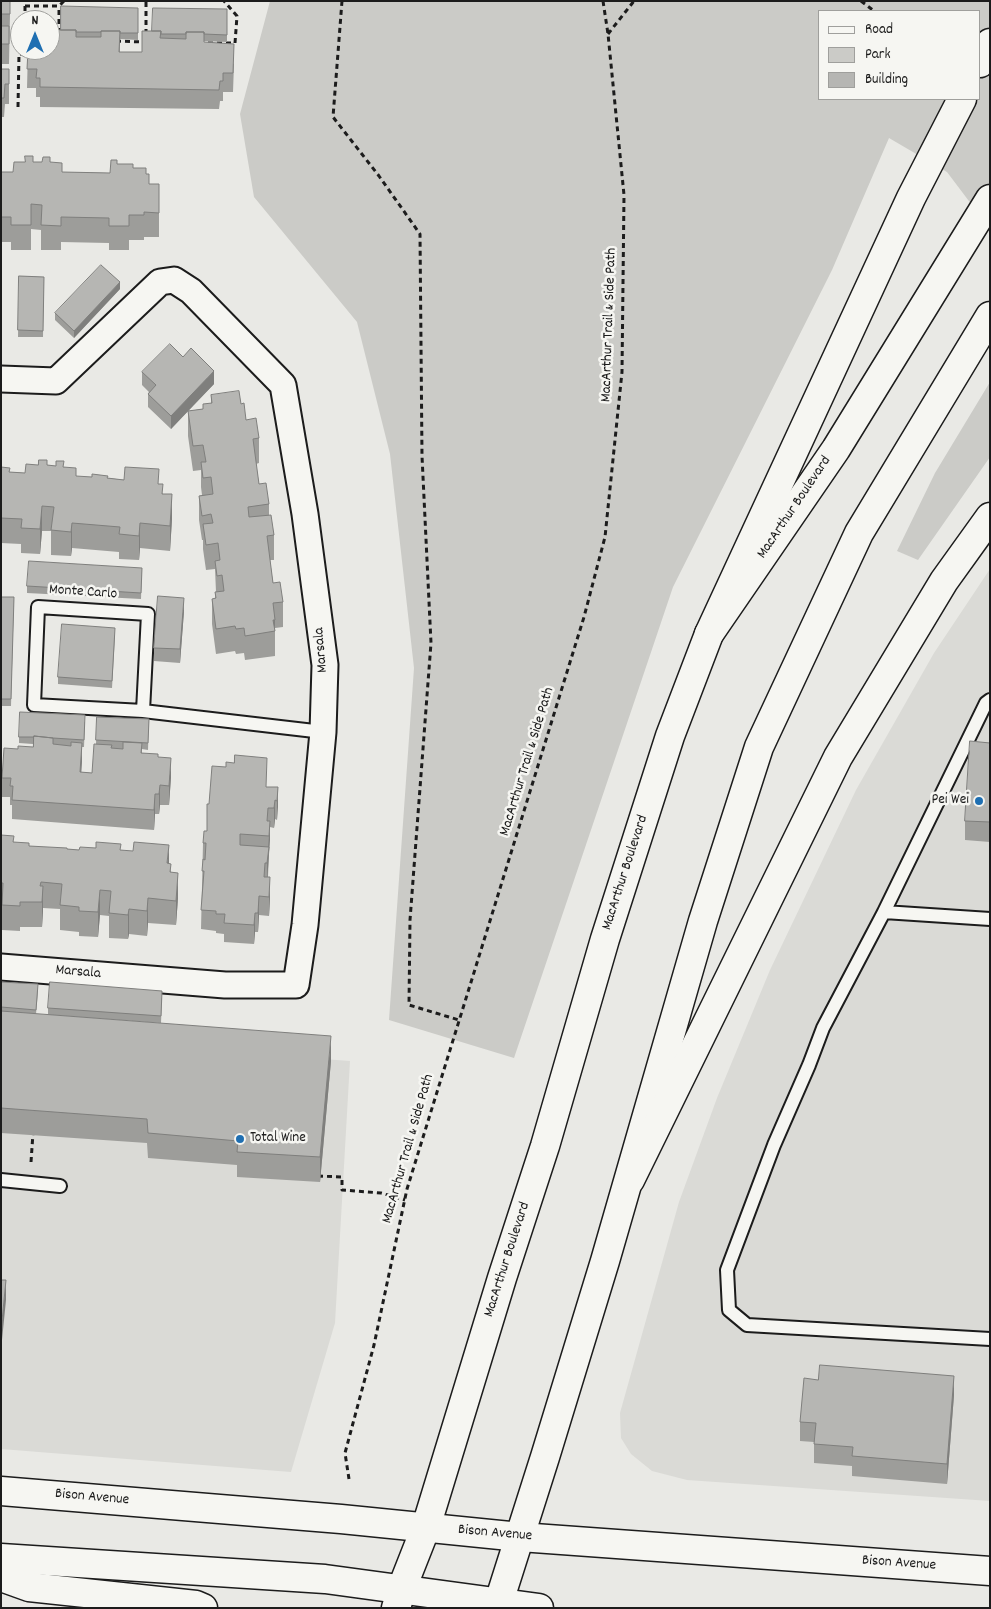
<!DOCTYPE html>
<style>
body{margin:0}
#map{position:relative;width:991px;height:1609px;overflow:hidden;background:#e9e9e5;font-family:Dekko,sans-serif}
canvas{display:block}
.frame{position:absolute;inset:0;border:2px solid #1c1c1c;pointer-events:none}
.legend{position:absolute;left:818px;top:10px;width:162px;height:90px;box-sizing:border-box;background:#f6f6f2;border:1px solid #9f9f9c;margin:0;padding:6px 9px;list-style:none;font-size:15px;color:#1c1c1c}
.legend li{display:flex;align-items:center;gap:10px;height:25px}
.legend b{width:25px;border:1px solid #9f9f9c}
.north{position:absolute;left:10px;top:10px;width:50px;height:50px;box-sizing:border-box;background:#f6f6f2;border:1px solid #9f9f9c;border-radius:50%;rotate:0deg;font-size:14px;font-weight:700;line-height:20px;text-align:center;color:#1c1c1c}
.north::after{content:'';display:block;margin:auto;width:18px;height:22px;background:#1f6fb2;clip-path:polygon(50% 0,100% 100%,50% 72%,0 100%)}
</style>
<div id="map">
<canvas width="991" height="1609"></canvas>
<div class="frame"></div>
<ul class="legend">
<li><b style="height:6px;background:#f6f6f2"></b>Road</li>
<li><b style="height:14px;background:#cbcbc7"></b>Park</li>
<li><b style="height:14px;background:#b6b6b3"></b>Building</li>
</ul>
<div class="north">N</div>
</div>
<script>
const c = document.querySelector('canvas').getContext('2d');
c.lineJoin = 'round';
function fill(path, color) { c.fillStyle = color; c.fill(path, 'evenodd'); }
function stroke(path, color, width, dash) { c.strokeStyle = color; c.lineWidth = width; c.lineCap = dash ? 'butt' : 'round'; c.setLineDash(dash || []); c.stroke(path); }
function drawText(font, color, halo, rows, align = 'center') {
  c.font = font + ' Dekko,sans-serif'; c.lineWidth = 5; c.setLineDash([]); c.textBaseline = 'middle'; c.strokeStyle = halo; c.fillStyle = color; for (const [text, x, y, turn = 0] of rows) {
    c.save(); c.translate(x, y); c.rotate((+turn || 0) * Math.PI / 180); c.textAlign = isNaN(turn) ? turn : align; if (halo) c.strokeText(text, 0, 0); c.fillText(text, 0, 0); c.restore();
  }
}
const built = new Path2D(`
 M 990,569 L 990,1501 L 687,1480 L 652,1471 L 631,1454 L 621,1438 L 620,1413 L 679,1202 L 717,1098 L 770,970 L 856,790 L 934,653 Z
 M 1,1035 L 350,1061 L 335,1323 L 291,1472 L 1,1449 Z`);
const green = new Path2D(`
 M 270,1 L 990,1 L 990,229 L 947,172 L 889,138 L 832,270 L 673,587 L 514,1058 L 389,1020 L 414,668 L 390,454 L 357,322 L 254,197 L 240,114 ZM 820,11 L 980,11 L 980,99 L 820,99 Z
 M 990,382 L 990,457 L 918,560 L 897,551 L 935,473 Z`);
const path = new Path2D(`
 M 342,1 L 333,117 L 379,176 L 420,234 L 422,456 L 431,643 L 410,920 L 409,1005 L 459,1020
 M 861,1 L 874,11
 M 25,6 L 59,6 L 64,1
 M 25,20 L 25,1
 M 59,33 L 59,6
 M 146,34 L 146,1
 M 608,34 L 634,1
 M 50,40 L 62,40
 M 116,41 L 144,42
 M 208,43 L 235,43 L 237,16 L 224,1
 M 18,107 L 19,54 L 25,54 L 25,50
 M 31,1162 L 33,1133
 M 318,1176 L 342,1177 L 342,1190 L 381,1193 L 405,1200
 M 349,1479 L 345,1453 L 374,1345 L 407,1189 L 584,617 L 605,537 L 622,372 L 624,195 L 608,34 L 603,1`);
const service = new Path2D(`
 M 990,700 L 986,703 L 884,912 L 823,1028 L 809,1065 L 774,1145 L 727,1270 L 729,1310 L 747,1325 L 990,1339
 M 143,711 L 148,614 L 38,607 L 34,705 L 143,711 L 323,732
 M 884,912 L 990,919
 M 1,1180 L 60,1186`);
const minor = new Path2D(`
 M 1,379 L 56,381 L 160,282 L 174,280 L 191,291 L 283,385 L 305,514 L 325,665 L 323,732 L 305,925 L 296,985 L 225,985 L 1,967`);
const secondary = new Path2D(`
 M 1,1491 L 341,1519 L 520,1537 L 990,1571
 M 1,1558 L 325,1579 L 539,1608`);
const primary = new Path2D(`
 M 1,1577 L 29,1587 L 196,1605 L 203,1608
 M 396,1608 L 402,1588 L 426,1527 L 502,1278 L 545,1146 L 605,939 L 670,736 L 709,634 L 836,449 L 990,199
 M 497,1608 L 545,1457 L 605,1261 L 703,921 L 759,747 L 859,533 L 990,316`);
const motorway = new Path2D(`
 M 980,63 L 990,43
 M 709,634 L 911,198 L 962,99
 M 630,1180 L 838,757 L 944,581 L 990,517`);
const wall = new Path2D(`
 M 1,1 L 10,14 L 9,64 L 1,64 Z
 M 138,8 L 138,40 L 120,39 L 120,52 L 142,52 L 152,31 L 227,9 L 227,42 L 204,41 L 204,42 L 234,64 L 233,92 L 223,92 L 223,101 L 220,101 L 219,109 L 40,107 L 40,97 L 36,97 L 36,88 L 27,88 L 28,50 L 58,40 L 61,30 Z
 M 1,69 L 9,69 L 9,104 L 5,104 L 4,117 L 1,117 Z
 M 25,162 L 50,162 L 62,172 L 110,173 L 117,164 L 133,168 L 146,174 L 149,184 L 159,184 L 159,237 L 144,237 L 144,240 L 129,240 L 129,250 L 109,250 L 109,243 L 61,242 L 61,250 L 41,250 L 41,230 L 31,229 L 31,250 L 11,250 L 11,242 L 1,242 L 1,172 L 13,172 Z
 M 19,276 L 44,277 L 43,337 L 18,337 Z
 M 120,289 L 74,338 L 55,320 L 55,313 Z
 M 183,357 L 214,384 L 188,411 L 203,409 L 211,403 L 211,395 L 241,404 L 246,420 L 259,438 L 259,463 L 256,464 L 259,484 L 269,504 L 269,515 L 274,535 L 274,560 L 270,560 L 273,583 L 283,602 L 283,627 L 275,628 L 275,656 L 245,660 L 244,653 L 236,654 L 235,651 L 216,654 L 212,624 L 212,599 L 215,599 L 215,592 L 216,592 L 215,569 L 206,570 L 203,549 L 203,540 L 202,540 L 199,520 L 199,496 L 202,495 L 201,487 L 201,470 L 193,471 L 188,436 L 188,411 L 171,429 L 148,407 L 148,394 L 149,392 L 142,385 L 142,372 Z
 M 47,465 L 64,467 L 76,477 L 108,478 L 159,484 L 172,519 L 170,551 L 140,548 L 139,560 L 119,559 L 119,552 L 72,548 L 71,556 L 51,555 L 51,531 L 42,531 L 40,554 L 21,553 L 21,544 L 1,543 L 1,467 L 10,472 L 25,473 Z
 M 142,568 L 141,599 L 27,593 L 27,586 Z
 M 1,597 L 14,597 L 11,706 L 1,706 Z
 M 184,611 L 180,663 L 154,661 L 154,648 Z
 M 115,635 L 112,688 L 58,684 L 58,677 Z
 M 97,717 L 149,719 L 148,750 L 142,749 L 142,753 L 158,757 L 171,777 L 169,805 L 160,805 L 159,814 L 155,814 L 154,830 L 12,819 L 12,805 L 10,805 L 10,797 L 2,797 L 2,778 L 18,749 L 33,747 L 33,744 L 19,743 L 19,737 L 85,722 L 84,747 L 82,747 L 81,772 L 92,773 L 96,744 Z
 M 990,743 L 990,842 L 965,840 L 965,821 Z
 M 266,787 L 278,787 L 277,820 L 275,819 L 274,828 L 270,827 L 268,877 L 270,897 L 269,916 L 259,915 L 258,932 L 255,932 L 254,944 L 224,942 L 224,934 L 216,933 L 216,931 L 201,929 L 203,843 L 207,831 Z
 M 1,835 L 14,842 L 29,846 L 79,850 L 121,850 L 169,864 L 171,872 L 178,898 L 176,925 L 148,923 L 147,936 L 129,934 L 128,939 L 109,938 L 109,916 L 100,915 L 98,937 L 79,936 L 79,932 L 60,930 L 60,909 L 43,908 L 42,927 L 20,927 L 20,931 L 2,930 Z
 M 1,982 L 38,991 L 36,1014 L 331,1061 L 320,1182 L 237,1177 L 237,1165 L 148,1158 L 147,1143 L 1,1133 Z
 M 162,998 L 161,1023 L 48,1015 L 48,1008 Z
 M 954,1395 L 947,1484 L 852,1476 L 852,1466 L 814,1463 L 814,1442 L 800,1441 L 800,1422 Z`);
const shadedWall = new Path2D(`
 M 120,282 L 120,289 L 74,338 L 74,331 Z
 M 214,371 L 214,384 L 171,429 L 171,416 Z
 M 172,494 L 172,519 L 170,551 L 170,526 Z
 M 42,506 L 42,531 L 40,554 L 40,529 Z
 M 72,523 L 72,548 L 71,556 L 71,532 Z
 M 140,523 L 140,548 L 139,560 L 139,536 Z
 M 184,598 L 184,611 L 180,663 L 180,649 Z
 M 273,620 L 275,620 L 275,645 L 275,631 Z
 M 82,743 L 82,762 L 80,792 L 80,772 Z
 M 171,758 L 171,777 L 169,805 L 169,786 Z
 M 160,785 L 160,805 L 159,814 L 159,794 Z
 M 278,787 L 278,807 L 277,820 L 277,801 Z
 M 155,794 L 155,814 L 154,830 L 154,810 Z
 M 275,800 L 275,819 L 274,828 L 274,808 Z
 M 270,821 L 270,840 L 267,883 L 267,863 Z
 M 169,845 L 169,870 L 167,863 Z
 M 178,873 L 178,898 L 176,925 L 176,901 Z
 M 270,877 L 270,897 L 269,916 L 269,897 Z
 M 43,886 L 43,911 L 42,927 L 42,902 Z
 M 100,890 L 100,915 L 98,937 L 98,912 Z
 M 259,896 L 259,915 L 258,932 L 258,913 Z
 M 148,898 L 148,923 L 147,936 L 147,911 Z
 M 129,909 L 129,934 L 128,939 L 128,915 Z
 M 255,913 L 255,932 L 254,944 L 254,925 Z
 M 331,1036 L 331,1061 L 320,1182 L 320,1157 Z
 M 6,1280 L 6,1300 L 1,1350 L 1,1331 Z
 M 954,1376 L 954,1395 L 947,1484 L 947,1464 Z`);
const building = new Path2D(`
 M 1,1 L 10,1 L 10,14 L 1,14 Z
 M 61,6 L 138,8 L 138,33 L 120,33 L 120,31 L 101,31 L 101,32 L 76,32 L 76,30 L 61,30 Z
 M 153,8 L 227,9 L 227,35 L 204,34 L 204,32 L 186,32 L 186,34 L 161,34 L 161,31 L 152,31 Z
 M 1,26 L 9,26 L 9,44 L 1,44 Z
 M 58,30 L 76,30 L 76,37 L 101,37 L 101,31 L 120,31 L 119,52 L 142,52 L 142,31 L 161,31 L 160,38 L 186,39 L 186,32 L 204,32 L 204,42 L 234,44 L 233,73 L 223,73 L 223,81 L 220,81 L 219,90 L 40,87 L 40,78 L 36,78 L 37,69 L 27,69 L 28,50 L 50,50 L 50,40 L 58,40 Z
 M 1,69 L 9,69 L 9,84 L 5,84 L 4,98 L 1,98 Z
 M 25,156 L 33,156 L 33,162 L 42,162 L 43,157 L 50,157 L 50,162 L 62,163 L 62,172 L 110,173 L 111,160 L 117,160 L 117,164 L 133,164 L 133,168 L 146,168 L 146,174 L 149,174 L 149,184 L 159,184 L 159,213 L 144,212 L 144,215 L 129,215 L 129,226 L 109,226 L 109,218 L 61,217 L 61,226 L 41,225 L 42,205 L 31,204 L 31,225 L 11,225 L 11,217 L 1,217 L 1,172 L 13,172 L 14,162 L 25,162 Z
 M 101,265 L 120,282 L 74,331 L 55,313 Z
 M 19,276 L 44,277 L 43,331 L 18,330 Z
 M 170,344 L 183,357 L 191,348 L 214,371 L 171,416 L 148,394 L 156,385 L 142,372 Z
 M 239,391 L 241,404 L 244,403 L 246,420 L 256,418 L 259,438 L 253,439 L 259,484 L 266,483 L 269,504 L 248,507 L 249,517 L 271,515 L 274,535 L 267,536 L 273,583 L 280,582 L 283,602 L 273,603 L 275,620 L 273,620 L 275,631 L 245,636 L 244,628 L 236,629 L 235,626 L 216,629 L 212,599 L 216,598 L 215,592 L 224,591 L 222,575 L 217,576 L 215,561 L 220,560 L 218,543 L 206,545 L 203,524 L 213,523 L 211,514 L 202,516 L 199,496 L 213,494 L 211,477 L 203,478 L 201,462 L 206,462 L 203,445 L 193,446 L 188,411 L 203,409 L 203,404 L 212,403 L 211,395 Z
 M 39,460 L 47,460 L 47,465 L 56,466 L 56,461 L 64,461 L 63,467 L 76,468 L 76,476 L 92,477 L 92,474 L 108,476 L 107,478 L 124,480 L 125,467 L 159,469 L 158,484 L 163,484 L 162,494 L 172,494 L 170,526 L 140,523 L 139,536 L 119,534 L 120,527 L 72,523 L 71,532 L 51,530 L 54,507 L 42,506 L 40,529 L 21,528 L 22,519 L 1,518 L 1,467 L 10,468 L 9,472 L 25,473 L 26,464 L 38,465 Z
 M 29,561 L 142,568 L 141,593 L 27,586 Z
 M 158,596 L 184,598 L 180,649 L 154,648 Z
 M 1,597 L 14,597 L 11,699 L 1,699 Z
 M 62,624 L 115,628 L 112,681 L 58,677 Z
 M 20,712 L 85,715 L 84,740 L 53,738 L 34,736 L 34,737 L 19,737 Z
 M 97,717 L 149,719 L 148,743 L 96,740 Z
 M 34,736 L 53,738 L 53,744 L 71,746 L 71,742 L 82,743 L 80,772 L 92,773 L 94,744 L 112,745 L 111,748 L 123,749 L 123,742 L 142,743 L 141,753 L 158,754 L 158,757 L 171,758 L 169,786 L 160,785 L 159,794 L 155,794 L 154,810 L 12,800 L 13,786 L 10,786 L 11,778 L 2,778 L 4,748 L 18,749 L 18,746 L 33,747 Z
 M 970,741 L 990,743 L 990,822 L 965,821 Z
 M 235,755 L 267,758 L 266,787 L 278,787 L 277,801 L 275,800 L 274,808 L 268,808 L 267,821 L 270,821 L 269,836 L 240,834 L 240,845 L 269,847 L 267,863 L 265,863 L 264,877 L 270,877 L 269,897 L 259,896 L 258,913 L 255,913 L 254,925 L 224,923 L 225,914 L 216,914 L 216,911 L 201,910 L 204,871 L 202,871 L 203,859 L 205,860 L 206,843 L 203,843 L 204,831 L 207,831 L 207,804 L 209,804 L 212,766 L 226,767 L 226,762 L 234,763 Z
 M 1,835 L 14,836 L 13,842 L 29,843 L 29,846 L 67,848 L 67,849 L 79,850 L 80,847 L 96,848 L 96,842 L 121,844 L 120,850 L 133,851 L 134,842 L 169,845 L 167,863 L 171,864 L 170,872 L 178,873 L 176,901 L 148,898 L 147,911 L 129,909 L 128,915 L 109,913 L 111,891 L 100,890 L 98,912 L 79,911 L 79,907 L 60,905 L 62,884 L 41,882 L 40,886 L 43,886 L 42,902 L 20,902 L 20,906 L 2,905 L 3,883 L 1,883 Z
 M 1,982 L 38,984 L 36,1010 L 1,1007 Z
 M 50,982 L 162,991 L 161,1016 L 48,1008 Z
 M 1,1011 L 331,1036 L 320,1157 L 237,1152 L 238,1141 L 148,1133 L 147,1119 L 1,1108 Z
 M 1,1280 L 6,1280 L 1,1331 Z
 M 820,1365 L 954,1376 L 947,1464 L 852,1456 L 853,1447 L 814,1444 L 816,1423 L 800,1422 L 804,1378 L 818,1380 Z`);
const markers = [
 [979,801,5,"#1f6fb2"],
 [240,1139,5,"#1f6fb2"]
];
const streetNames = [
 ["MacArthur Trail & Side Path",610,325,-88],
 ["MacArthur Boulevard",795,508,-56],
 ["Monte Carlo",83,593,4],
 ["Marsala",322,650,-95],
 ["MacArthur Trail & Side Path",528,762,-73],
 ["MacArthur Boulevard",626,873,-72],
 ["Marsala",78,973,5],
 ["MacArthur Trail & Side Path",409,1149,-74],
 ["MacArthur Boulevard",508,1260,-72],
 ["Bison Avenue",92,1498,5],
 ["Bison Avenue",495,1534,5],
 ["Bison Avenue",899,1564,4]
];
const poiNames = [
 ["Pei Wei",969,801],
 ["Total Wine",250,1139,"left"]
];
fill(built, '#dadad6');
fill(green, '#cbcbc7');
stroke(service, '#1c1c1c', 16);
stroke(minor, '#1c1c1c', 29);
stroke(secondary, '#1c1c1c', 31);
stroke(primary, '#1c1c1c', 31);
stroke(motorway, '#1c1c1c', 31);
stroke(path, '#1c1c1c', 3, [5, 4]);
stroke(service, '#f6f6f2', 12);
stroke(minor, '#f6f6f2', 25);
stroke(secondary, '#f6f6f2', 28);
stroke(primary, '#f6f6f2', 28);
stroke(motorway, '#f6f6f2', 28);
fill(wall, '#9d9d9a');
fill(shadedWall, '#7f7f7d');
fill(building, '#b6b6b3');
stroke(building, '#7f7f7d', 1);
for (const [x, y, r, color] of markers) { const dot = new Path2D(); dot.arc(x, y, r, 0, 2 * Math.PI); c.fillStyle = color; c.fill(dot); stroke(dot, '#f6f6f2', 2); }
drawText('15px', '#1c1c1c', '#f6f6f2', streetNames);
drawText('15px', '#1c1c1c', '#f6f6f2', poiNames, 'right');
</script>
